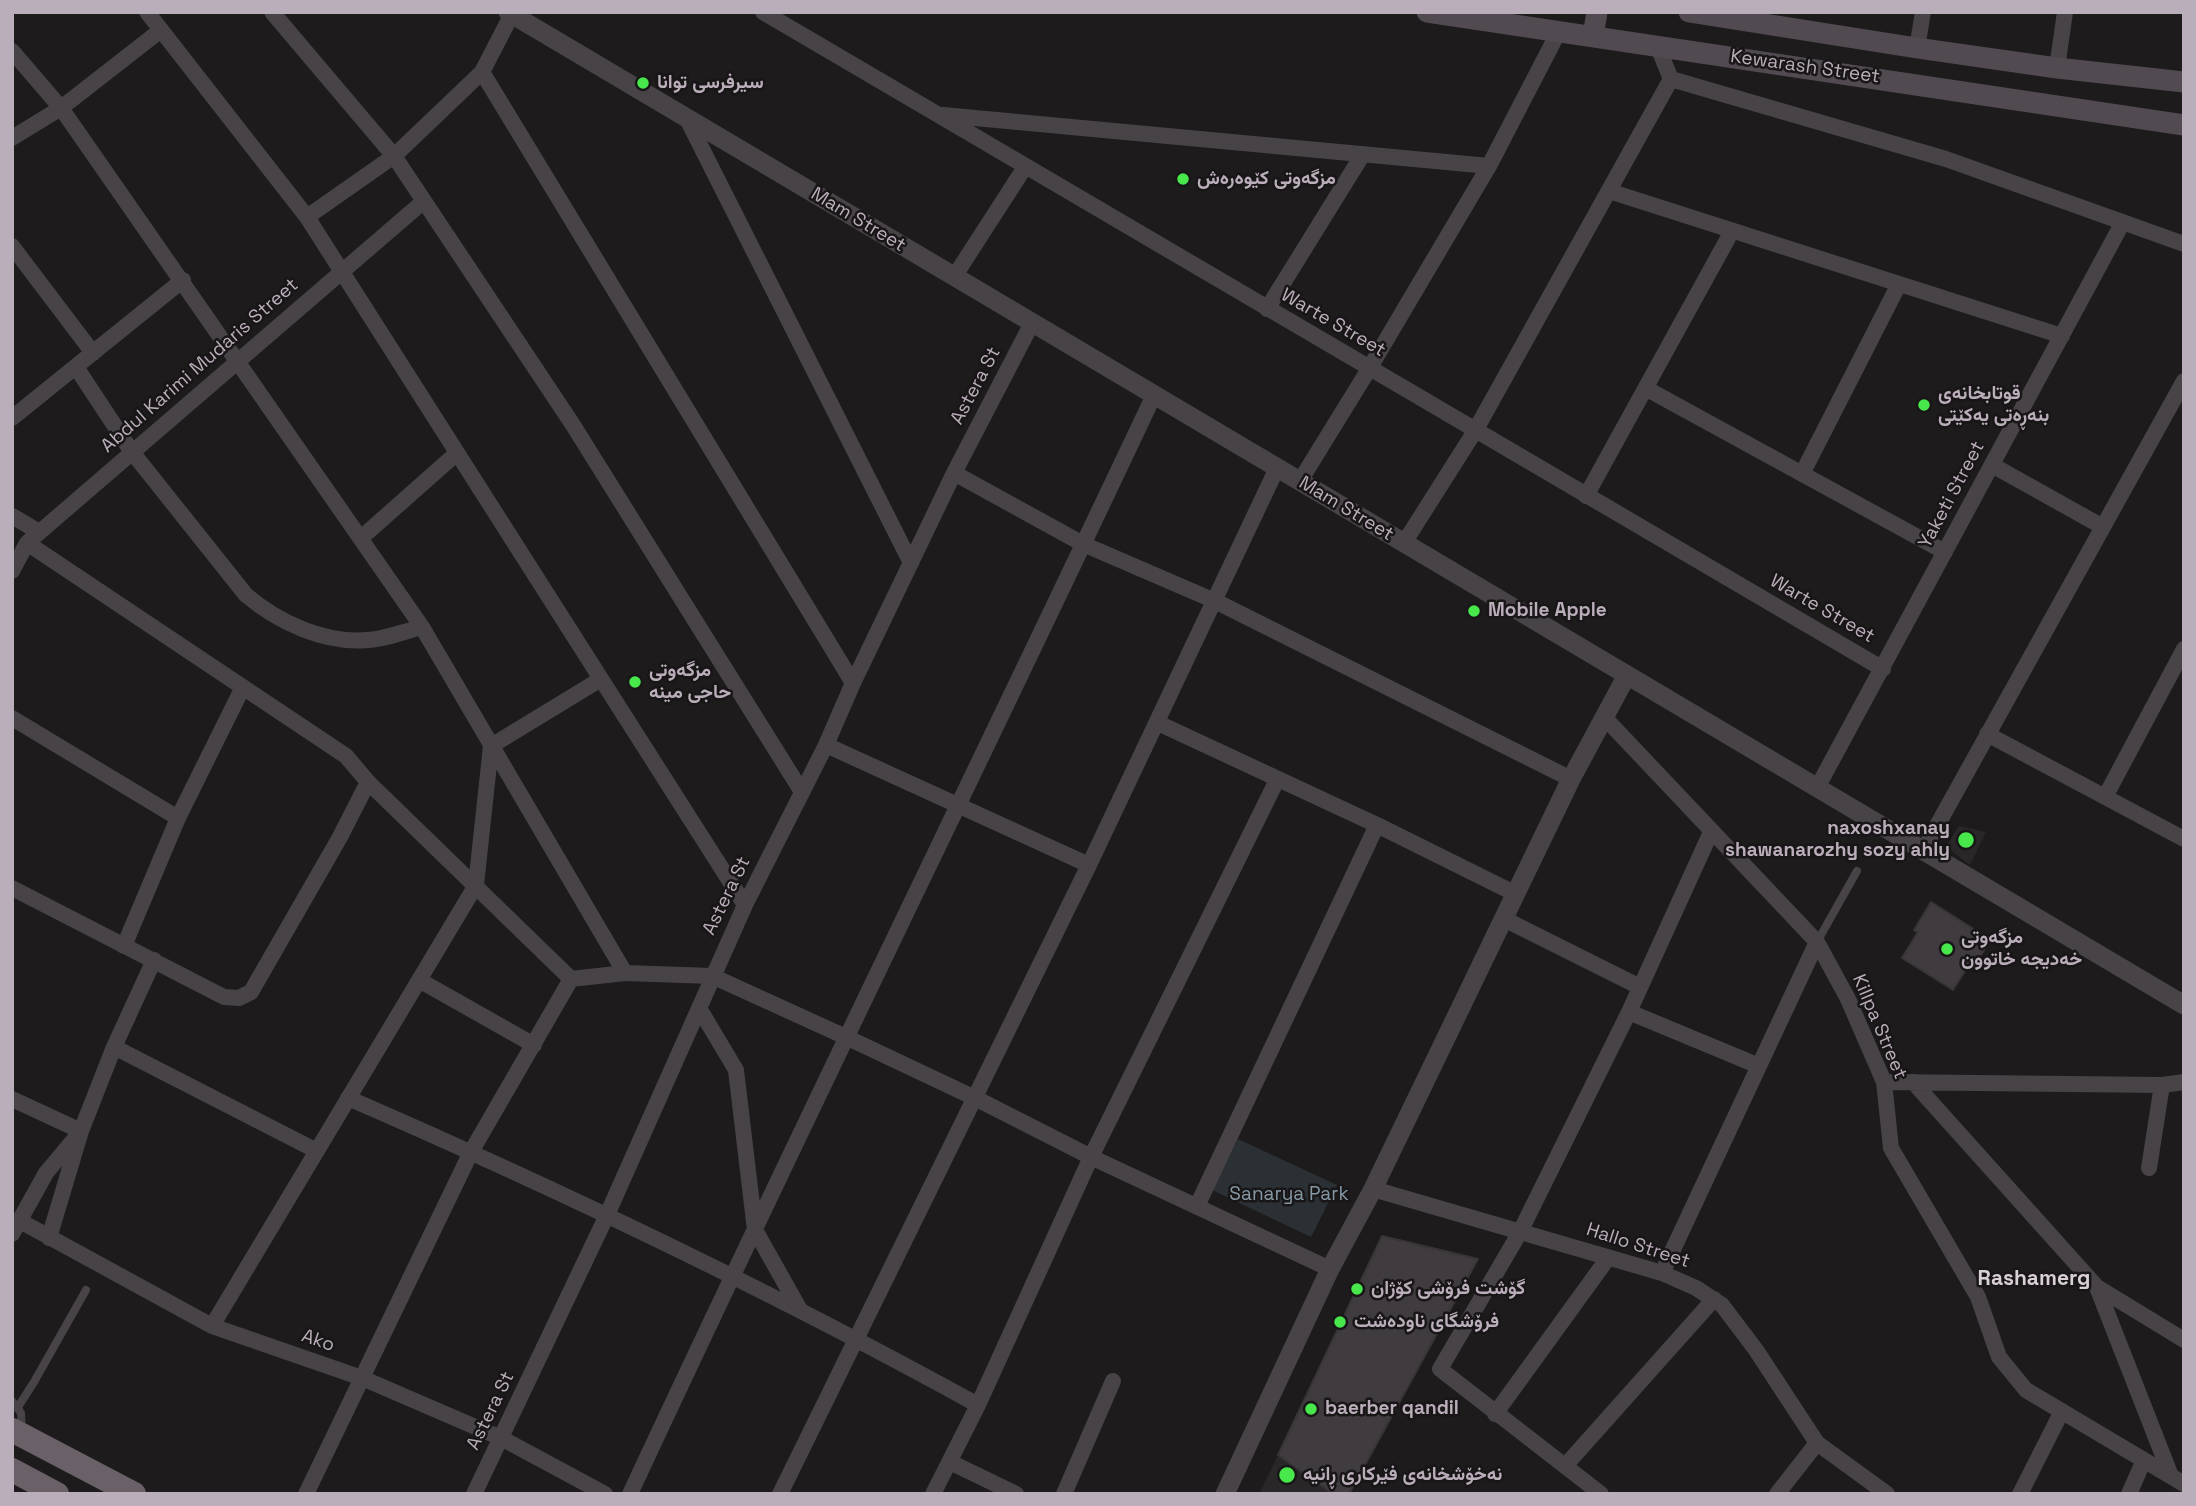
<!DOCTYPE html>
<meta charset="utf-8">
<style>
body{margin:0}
#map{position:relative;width:2196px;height:1506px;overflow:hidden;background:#1d1b1c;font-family:"Space Grotesk",sans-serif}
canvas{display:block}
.frame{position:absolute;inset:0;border:14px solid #bbaebb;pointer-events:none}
</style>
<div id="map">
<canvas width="2196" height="1506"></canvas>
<div class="frame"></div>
</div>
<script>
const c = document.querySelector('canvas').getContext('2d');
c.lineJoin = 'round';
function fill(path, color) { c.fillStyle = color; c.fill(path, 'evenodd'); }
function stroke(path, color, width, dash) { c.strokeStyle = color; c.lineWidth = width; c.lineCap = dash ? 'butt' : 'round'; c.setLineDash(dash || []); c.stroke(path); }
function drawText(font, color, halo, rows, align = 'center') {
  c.font = font + ' "Space Grotesk",Vazirmatn,sans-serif'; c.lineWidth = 5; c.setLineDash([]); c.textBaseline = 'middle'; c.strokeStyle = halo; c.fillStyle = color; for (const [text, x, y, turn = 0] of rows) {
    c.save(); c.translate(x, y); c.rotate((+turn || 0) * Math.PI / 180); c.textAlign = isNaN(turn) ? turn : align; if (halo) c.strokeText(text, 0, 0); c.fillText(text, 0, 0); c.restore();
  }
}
const built = new Path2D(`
 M 1959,826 L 1986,832 L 1970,865 L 1946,847 Z
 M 1278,1455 L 1333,1494 L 1259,1494 Z`);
const green = new Path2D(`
 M 1238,1139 L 1337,1185 L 1311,1237 L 1212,1190 Z`);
const building = new Path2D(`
 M 1931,902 L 1991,940 L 1975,964 L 1971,961 L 1953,990 L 1902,958 L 1918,932 L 1914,930 Z
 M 1382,1236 L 1478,1259 L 1349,1494 L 1333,1494 L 1278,1455 Z`);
const service = new Path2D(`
 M 1817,942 L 1857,871
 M 12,1401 L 21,1413 L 22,1432
 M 18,1407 L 34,1382 L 86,1290`);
const minor = new Path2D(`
 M 147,12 L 307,217 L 745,905
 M 272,12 L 394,156 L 573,425 L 802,792
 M 763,12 L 1883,669
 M 1657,45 L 1671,79 L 1946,159 L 2184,244
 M 1917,48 L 1923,12
 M 12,51 L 61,108 L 422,627 L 625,973
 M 2057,68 L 2065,12
 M 482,72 L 853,683
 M 943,115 L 1489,166
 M 687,119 L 911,563
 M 12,138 L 61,108 L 161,30
 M 1609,191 L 2062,336
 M 307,217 L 394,156 L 482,72 L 512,14 L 511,12
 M 12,246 L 93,353
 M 954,277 L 1025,167
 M 1267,309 L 1363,154
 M 76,367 L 132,452 L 246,595 C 278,622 324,644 368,640 C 386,639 405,631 422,627
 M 1647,389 L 1945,552
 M 12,418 L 183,280
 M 1992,465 L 2103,527
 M 954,473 L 1083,544 L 1215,601 L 1571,779
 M 1802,474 L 1899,284
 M 1300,481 L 1369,369 L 1489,166 L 1559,31
 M 1586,496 L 1732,231
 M 12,516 L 39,532
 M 361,538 L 457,453
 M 27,543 L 346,756 L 368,782 L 571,979 L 625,973 L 712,976 L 848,1038 L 975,1098 L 1091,1157 L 1330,1269
 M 1404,543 L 1475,431 L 1671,79
 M 12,571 L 27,543 L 424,201
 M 1604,717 L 1817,942 L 1848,999 L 1884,1082 L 1891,1148 L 1978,1297 L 1999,1357 L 2026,1390 L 2184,1484
 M 12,718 L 178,818
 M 1158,723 L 1377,825 L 1516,894
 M 1987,734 L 2184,839
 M 826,745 L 1089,865
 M 1817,788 L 2123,222
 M 2105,797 L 2184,649
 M 1923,851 L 2184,381
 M 12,888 L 224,997 L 239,998 L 251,992 L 340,837 L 368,782
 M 1504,919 L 1640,987
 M 124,946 L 178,818 L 243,687
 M 419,980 L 534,1045
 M 699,1008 L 736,1070 L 755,1230 L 800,1310
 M 1629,1012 L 1759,1066
 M 114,1047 L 317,1151
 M 1884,1082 L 2162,1085 L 2184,1082
 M 1913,1082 L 2097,1287 L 2171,1476
 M 348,1098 C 562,1191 773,1292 978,1405
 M 12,1099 L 81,1131 L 49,1238
 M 2149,1168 L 2162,1085
 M 1373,1189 L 1662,1273 L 1696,1288 L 1722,1305 L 1756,1350 L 1817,1443 L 1887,1494
 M 1197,1206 L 1377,825
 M 20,1221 L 212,1326 L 362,1378 L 501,1438 L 605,1494
 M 12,1234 L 46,1173 L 81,1131 L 114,1047 L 154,960
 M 1662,1273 L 1817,942
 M 2097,1287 L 2184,1340
 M 212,1326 L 476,885 L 491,746 L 601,679
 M 1495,1414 L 1608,1258
 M 950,1462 L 1016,1494
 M 1565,1466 L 1714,1299
 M 306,1494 L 471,1152 L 571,979
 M 474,1494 L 607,1215 L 745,905 L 826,745 L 853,683 L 954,473 L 1032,323
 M 630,1494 C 801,1126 981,762 1154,395
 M 780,1494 L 1089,865 L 1277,468
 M 933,1494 L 978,1405 L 1091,1157 L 1277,780
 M 1064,1494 L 1113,1381
 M 1601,1494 L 1440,1369 L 1520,1232 L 1629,1012 L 1711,832
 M 1777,1494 L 1817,1443
 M 2020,1494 L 2062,1411
 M 2129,1494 L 2144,1460`);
const tertiary = new Path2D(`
 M 508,12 L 2184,1005
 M 1225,1494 L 1330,1269 L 1373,1189 L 1571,779 L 1627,675`);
const secondary = new Path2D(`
 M 1427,12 L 2184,125
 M 1689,12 L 1917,48 L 2057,68 L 2184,82
 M 1593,36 L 1597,12`);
const trunk = new Path2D(`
 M 12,1430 L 134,1494
 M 12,1470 L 57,1494`);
const markers = [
 [643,83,7,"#48e74c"],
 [1183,179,7,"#48e74c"],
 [1924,405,7,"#48e74c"],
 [1474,611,7,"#48e74c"],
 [635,682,7,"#48e74c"],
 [1966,840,9,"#48e74c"],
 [1947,949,7,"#48e74c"],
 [1357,1289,7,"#48e74c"],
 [1340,1322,7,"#48e74c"],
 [1311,1409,7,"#48e74c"],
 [1287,1475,9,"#48e74c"]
];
const streetNames = [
 ["Kewarash Street",1805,67,8],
 ["Mam Street",858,220,31],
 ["Warte Street",1333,323,30],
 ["Abdul Karimi Mudaris Street",200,366,-41],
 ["Astera St",976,386,-62],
 ["Yaketi Street",1952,495,-62],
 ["Mam Street",1346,509,31],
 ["Warte Street",1822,609,30],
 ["Astera St",727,896,-64],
 ["Killpa Street",1879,1027,67],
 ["Hallo Street",1638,1246,18],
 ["Ako",318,1341,19],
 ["Astera St",491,1411,-64]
];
const poiNames = [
 ["سيرفرسى توانا",657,83],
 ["مزگەوتی کێوەرەش",1197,179],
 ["قوتابخانەی",1938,394],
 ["بنەڕەتی یەکێتی",1938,416],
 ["Mobile Apple",1488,611],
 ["مزگەوتی",649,671],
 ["حاجی مینە",649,693],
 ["naxoshxanay",1950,829,"right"],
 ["shawanarozhy sozy ahly",1950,851,"right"],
 ["مزگەوتی",1961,938],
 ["خەدیجە خاتوون",1961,960],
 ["گۆشت فرۆشی کۆژان",1371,1289],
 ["فرۆشگای ناوده‌شت",1354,1322],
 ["baerber qandil",1325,1409],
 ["نەخۆشخانەی فێرکاری ڕانیە",1303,1475]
];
const parkNames = [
 ["Sanarya Park",1289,1195]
];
const neighbourhoodNames = [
 ["Rashamerg",2034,1279]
];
fill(built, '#2a2729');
fill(green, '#2b3034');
fill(building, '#3f3b3e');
stroke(building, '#393537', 2);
stroke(service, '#484347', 8);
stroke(minor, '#484347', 16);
stroke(tertiary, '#484347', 19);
stroke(secondary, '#514a51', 21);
stroke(trunk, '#696068', 24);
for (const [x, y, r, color] of markers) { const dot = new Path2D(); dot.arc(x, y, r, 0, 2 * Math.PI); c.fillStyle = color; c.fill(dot); stroke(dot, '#181617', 2.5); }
drawText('19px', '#bbaebb', '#181617', streetNames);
drawText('bold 19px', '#bbaebb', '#181617', poiNames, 'left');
drawText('19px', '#8798a5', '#181617', parkNames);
drawText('bold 21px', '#d8cfd7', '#181617', neighbourhoodNames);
</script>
